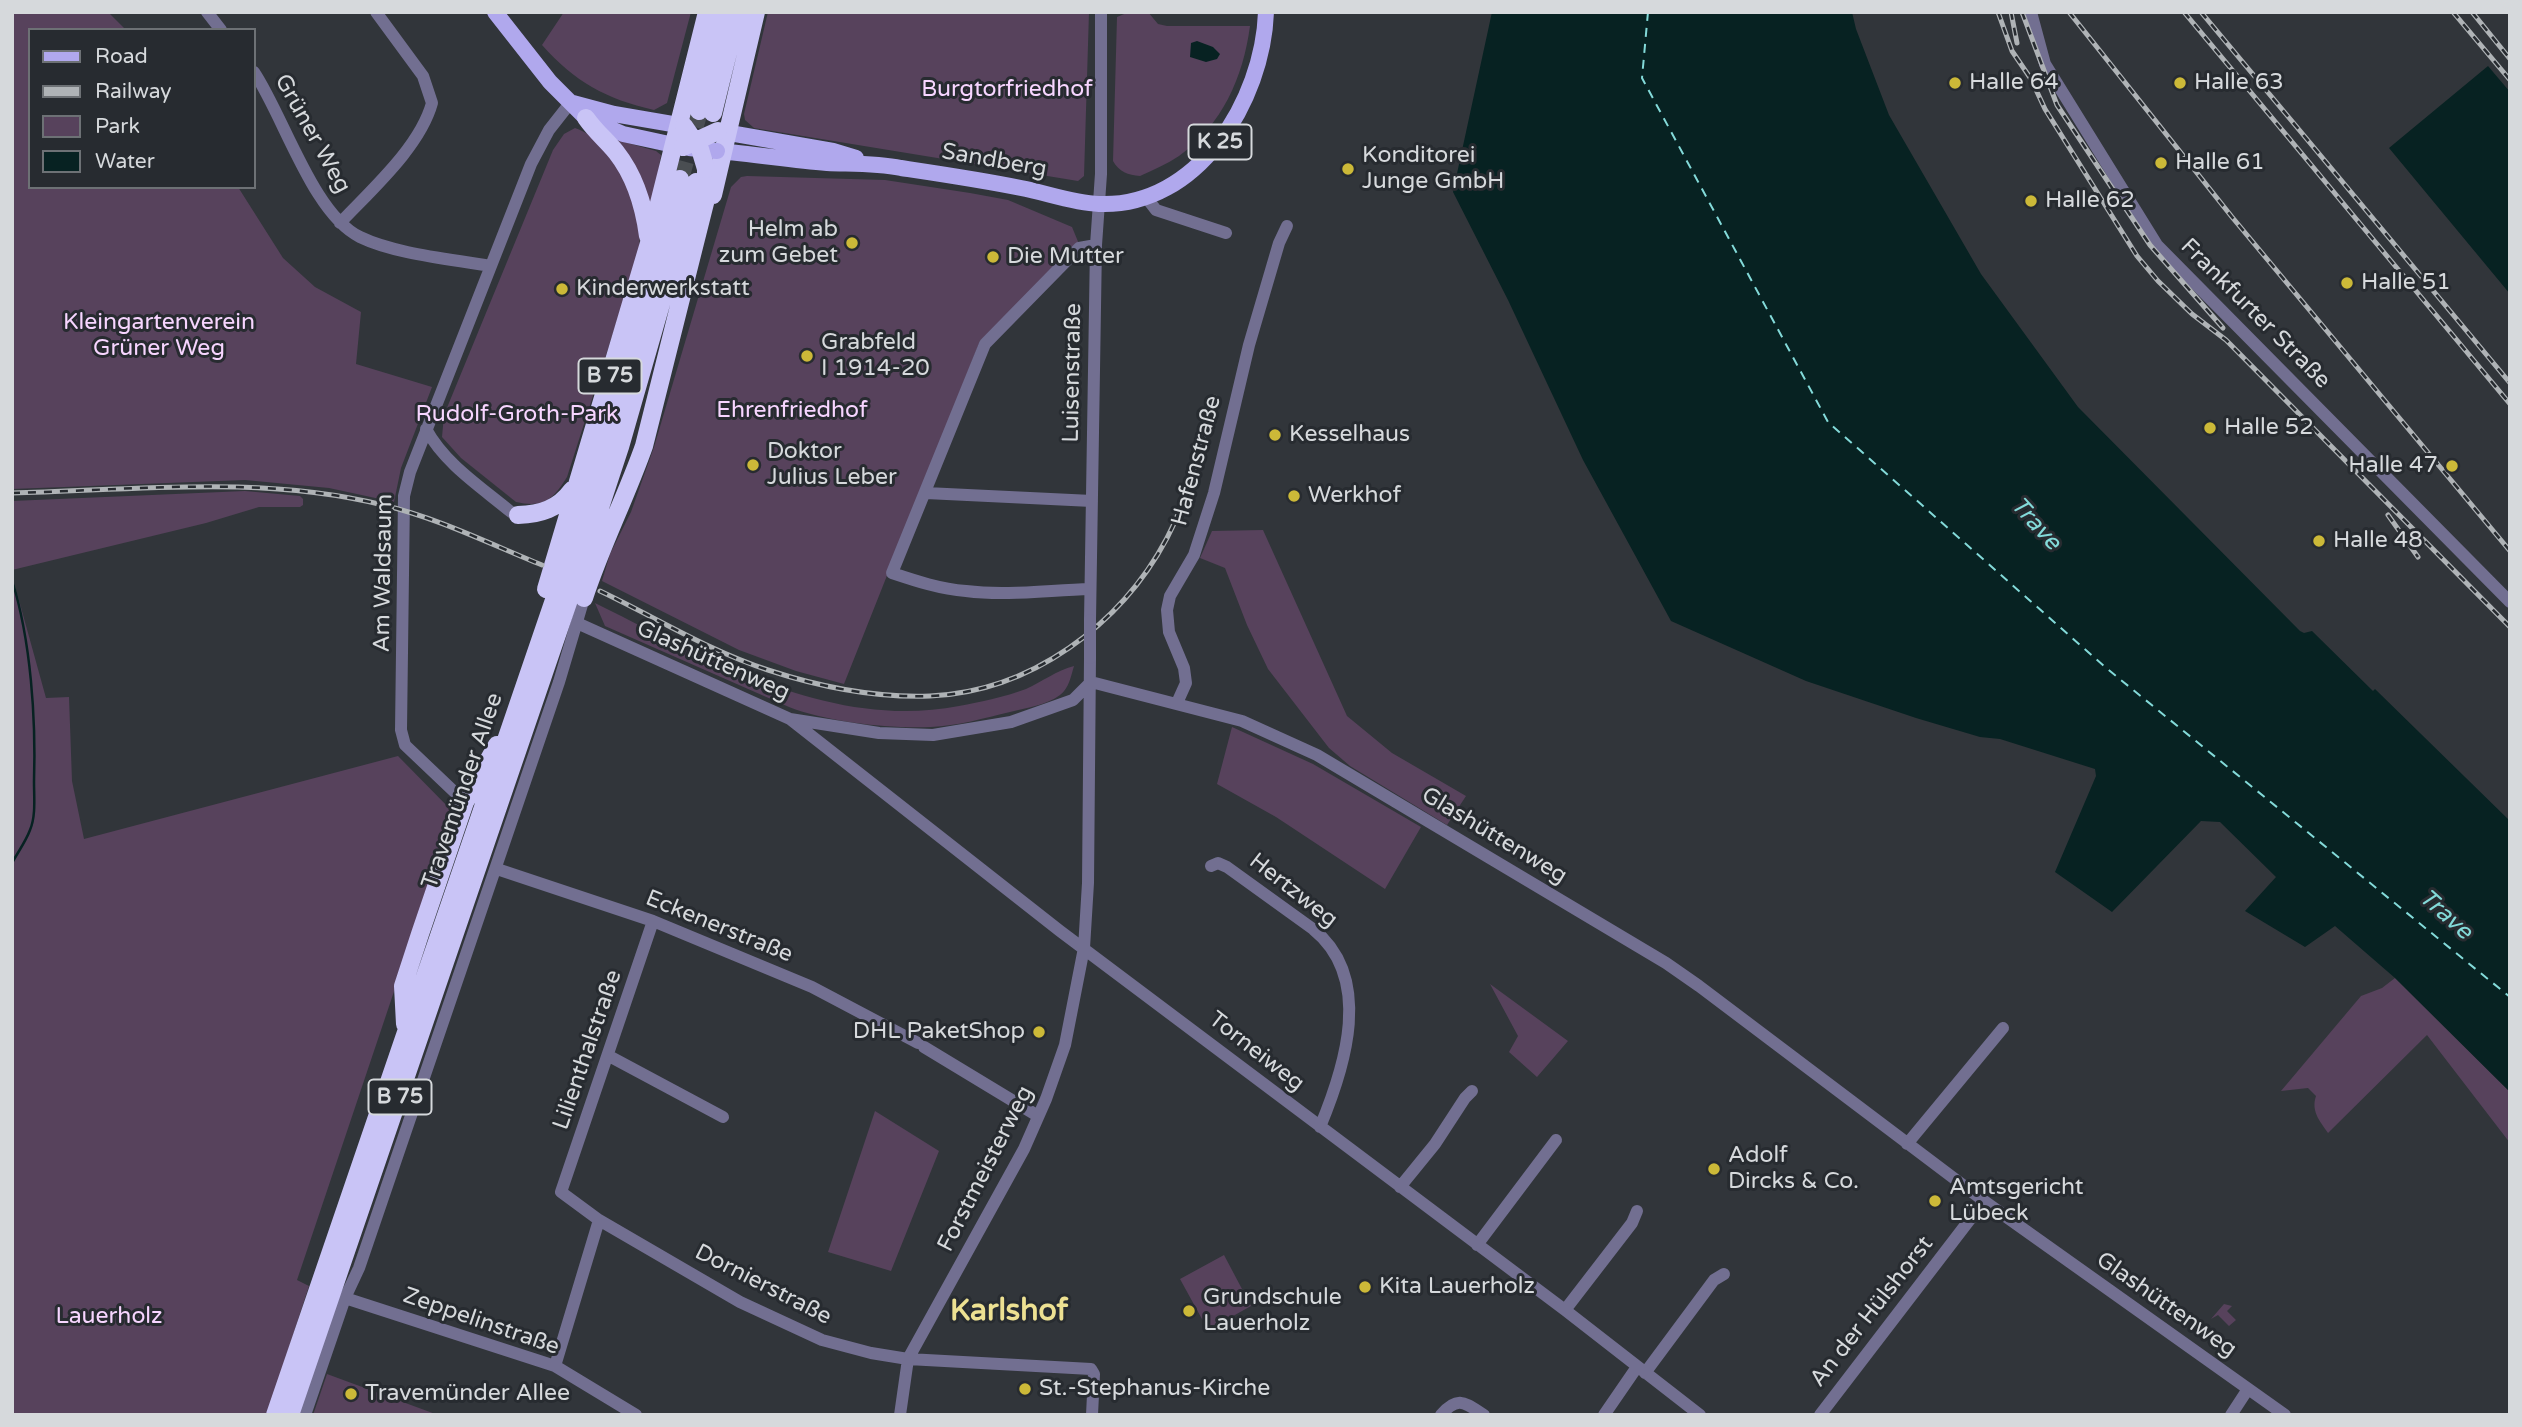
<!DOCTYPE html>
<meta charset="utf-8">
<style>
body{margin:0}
#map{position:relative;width:2522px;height:1427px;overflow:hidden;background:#31353a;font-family:"Varela Round",sans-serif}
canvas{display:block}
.frame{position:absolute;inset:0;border:14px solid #d6d9dc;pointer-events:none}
.legend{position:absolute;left:28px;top:28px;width:228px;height:161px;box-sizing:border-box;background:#272b30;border:2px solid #6d7175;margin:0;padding:9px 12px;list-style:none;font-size:21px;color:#d6d9dc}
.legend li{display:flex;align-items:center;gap:14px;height:35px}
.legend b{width:35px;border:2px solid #6d7175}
</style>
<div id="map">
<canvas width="2522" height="1427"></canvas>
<div class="frame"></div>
<ul class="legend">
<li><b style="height:9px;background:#b0a8ed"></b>Road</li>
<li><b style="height:9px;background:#afb3b6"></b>Railway</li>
<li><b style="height:19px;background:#57425c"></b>Park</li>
<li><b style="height:19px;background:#072222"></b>Water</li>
</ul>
</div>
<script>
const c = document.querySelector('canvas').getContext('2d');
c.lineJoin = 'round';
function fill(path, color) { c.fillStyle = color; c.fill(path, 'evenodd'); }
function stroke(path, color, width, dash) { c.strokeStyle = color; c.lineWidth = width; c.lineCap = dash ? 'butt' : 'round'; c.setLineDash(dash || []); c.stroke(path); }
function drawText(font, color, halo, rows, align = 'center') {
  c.font = font + ' "Varela Round",sans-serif'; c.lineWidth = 6; c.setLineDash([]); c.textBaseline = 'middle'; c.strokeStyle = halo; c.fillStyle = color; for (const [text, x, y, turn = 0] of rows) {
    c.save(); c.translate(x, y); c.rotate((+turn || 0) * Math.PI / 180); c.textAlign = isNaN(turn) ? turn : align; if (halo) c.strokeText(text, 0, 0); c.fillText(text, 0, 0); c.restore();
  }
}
const green = new Path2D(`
 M 12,12 L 108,12 L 126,30 L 30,30 L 30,187 L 238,187 L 283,258 L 315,287 L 361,312 L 356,364 L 432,387 L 401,468 L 394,502 L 329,488 L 245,480 L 12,489 Z
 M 564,12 L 691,12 L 667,103 L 654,110 C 606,99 575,82 542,45 Z
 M 768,12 L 1089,12 L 1084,176 L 1078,181 L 754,128 L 745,120 L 744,114 Z
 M 1129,12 L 1148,12 L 1158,24 L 1167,26 L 1250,26 C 1243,78 1222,125 1179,156 C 1167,164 1153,170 1140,176 C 1128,175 1119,172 1113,161 L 1117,17 Z
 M 575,128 C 617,142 645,210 639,252 L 567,477 C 553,500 543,508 516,502 L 461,458 L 442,437 L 444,415 L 553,150 L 564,134 Z
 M 614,139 L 656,151 L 661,155 L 650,218 Z
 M 747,176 L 885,180 L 970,193 L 1008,200 L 1072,227 L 1079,244 L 980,341 L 844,684 L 796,671 L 739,650 L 602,581 L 610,554 L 631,512 L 654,447 L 731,187 L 741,177 Z
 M 245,491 L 300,496 L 303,499 L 303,505 L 300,507 L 259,507 L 206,523 L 12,570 L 12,501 Z
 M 1263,530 L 1347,716 L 1392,753 L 1466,796 L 1447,825 L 1350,766 L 1329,748 L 1268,669 L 1247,625 L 1225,568 L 1200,558 L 1212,531 Z
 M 12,575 L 46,698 L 69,697 L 72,781 L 84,839 L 398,756 L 454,813 L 297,1280 L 309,1286 L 267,1415 L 12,1415 Z
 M 595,603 C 706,658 830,731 959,706 C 980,702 1005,697 1026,689 C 1043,681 1056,671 1074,666 C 1071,676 1069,688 1060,695 C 1047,705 1026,708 1010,712 C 985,718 957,726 931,727 C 890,729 827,722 789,707 L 605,626 Z
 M 1232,727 L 1313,764 L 1421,827 L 1385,889 L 1276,817 L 1217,784 Z
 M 2395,978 L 2510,1092 L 2510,1143 L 2427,1035 L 2328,1133 C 2319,1120 2311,1111 2316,1096 L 2308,1088 L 2281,1091 L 2361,996 L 2382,988 Z
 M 1490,984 L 1568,1041 L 1537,1077 L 1509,1052 L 1518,1036 Z
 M 875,1111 L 939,1151 L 891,1271 L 828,1252 Z
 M 1224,1255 L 1251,1306 L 1208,1330 L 1180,1279 Z
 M 2224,1304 L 2232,1306 L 2227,1311 L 2236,1320 L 2229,1326 L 2218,1315 L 2211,1319 Z
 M 327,1374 L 438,1415 L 313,1415 Z`);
const water = new Path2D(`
 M 1492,12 L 1852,12 L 1856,29 L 1889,115 L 1981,274 L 2078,407 L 2300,631 L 2304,633 L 2312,631 L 2373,691 L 2375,689 L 2510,821 L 2510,1092 L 2395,978 L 2335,926 L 2305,947 L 2245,911 L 2276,877 L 2220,822 L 2201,821 L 2112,912 L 2055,872 L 2096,776 L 2095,769 L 2000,739 L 1980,737 L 1916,718 L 1806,681 L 1671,621 L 1583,460 L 1508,300 L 1453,192 Z
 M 1197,41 L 1213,47 L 1220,54 L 1217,59 L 1206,62 L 1190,57 L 1191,43 Z
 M 2488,66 L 2510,92 L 2510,294 L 2389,148 Z`);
const stream = new Path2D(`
 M 12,580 C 31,641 36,719 34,782 C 34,797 36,816 30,830 C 26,841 18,852 12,863`);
const ferry = new Path2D(`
 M 1648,12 L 1642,78 L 1828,422 L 2105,667 L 2510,997`);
const highwayTunnel = new Path2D(`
 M 680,179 L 699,111`);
const minor = new Path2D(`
 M 207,12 L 221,30
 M 2031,12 L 2045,64 L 2157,245 L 2510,602
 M 254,72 C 284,117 313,214 360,237 C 395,254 451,259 490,266
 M 1146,197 L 1156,210 L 1226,233
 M 340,223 C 371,190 420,147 432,103 L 423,76 L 376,12
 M 426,429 C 445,464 481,487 511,512 L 518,515
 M 926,493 L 1092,501
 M 1090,589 C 1049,590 1007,596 966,591 C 940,589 916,581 892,573 L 985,344 L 1079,248 L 1096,245
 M 1090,620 L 1096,245 L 1101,174 L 1101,12
 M 577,623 L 790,719 L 879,733 L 933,735 L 1011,722 L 1073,700 L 1091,682
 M 1091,682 L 1242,721 L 1317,755 L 1666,963 L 1699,986 L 1984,1201 L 2285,1415
 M 1177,703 L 1186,683 L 1184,668 L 1169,632 L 1167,610 L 1170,596 L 1194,555 L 1214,493 L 1249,345 L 1279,243 L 1287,226
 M 790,719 L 1060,931 L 1565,1310 L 1700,1415
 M 465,802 L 405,745 L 401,730 L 404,496 L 410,472 L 531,164 L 549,130 L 571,102
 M 1211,866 L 1218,863 L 1227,867 L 1313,929 C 1374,978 1345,1067 1320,1127
 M 497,869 L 653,921 L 812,987 L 918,1043
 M 653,921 L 561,1192 L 599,1220 L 740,1302 L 822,1340 L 871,1353 L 908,1359 L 1091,1369 L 1094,1374 L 1092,1415
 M 924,1047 L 1038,1116
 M 609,1056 L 723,1117
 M 1907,1144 L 2003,1028
 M 1400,1187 L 1435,1144 L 1465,1098 L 1472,1091
 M 1477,1245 L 1556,1140
 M 345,1298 L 555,1366 L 636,1415
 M 1565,1310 L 1632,1223 L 1637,1211
 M 555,1366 L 599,1220
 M 1645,1373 L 1714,1280 L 1724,1274
 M 305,1415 L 345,1298 L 359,1268 L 559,682 L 584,598
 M 900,1415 L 908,1359 L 1024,1149 L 1046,1099 L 1065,1045 L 1084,948 L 1088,883 L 1090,658
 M 1441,1415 C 1458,1395 1465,1403 1484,1415
 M 1604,1415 L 1637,1367
 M 1820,1415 L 1984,1201
 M 2231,1415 L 2248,1389`);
const major = new Path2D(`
 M 495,12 L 550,82 L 586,118 L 623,134 L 683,147
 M 573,103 L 614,114 L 684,126
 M 718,131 L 833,151 L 856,158
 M 717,151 C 754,154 790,160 827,163 C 852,164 877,163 901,168 C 941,174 982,180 1021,188 C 1047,193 1073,203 1099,204 C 1198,208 1263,100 1266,12`);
const highway = new Path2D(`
 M 699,111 L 723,12
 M 713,113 L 738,12
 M 586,118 C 595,131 606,140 616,152 C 635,176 644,206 648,236
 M 713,195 L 756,12
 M 518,515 C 541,514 558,509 572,490
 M 546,589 L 649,243 L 707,12
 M 584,598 C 601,546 626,497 644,446 L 706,199 L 706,169
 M 405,1024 L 403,986 L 420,934 L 465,802 L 497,745
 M 275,1415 L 567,562 L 652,289 L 680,179
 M 290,1415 L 588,544 L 620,447 L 696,182`);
const rail = new Path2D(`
 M 1998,12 L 2012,51 L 2031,79 L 2045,109 L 2137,256 L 2158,281 L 2192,314 L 2226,340 L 2510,627
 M 2011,12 L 2017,43
 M 2022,12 L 2057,105 L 2150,245 L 2223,328
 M 2069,12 L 2232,217 L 2510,551
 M 2184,12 L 2510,404
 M 2201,12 L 2510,383
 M 2453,12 L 2510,80
 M 2472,12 L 2510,59
 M 12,493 C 136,490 262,475 383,505 C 438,518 490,544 542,565
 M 2388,515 L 2418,557
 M 600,591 C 655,617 709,651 768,670 C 820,687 875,698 930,696 C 1030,692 1121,625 1167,538 C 1190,494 1201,444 1214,397`);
const minorBridge = new Path2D(`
 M 1090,620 L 1090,658`);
const majorBridge = new Path2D(`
 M 689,148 L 717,151`);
const highwayBridge = new Path2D(`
 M 684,126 L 695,142
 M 683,147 L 718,131
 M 700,149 L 706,169`);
const markers = [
 [1955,83,7,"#ccb938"],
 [2180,83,7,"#ccb938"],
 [2161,163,7,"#ccb938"],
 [1348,169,7,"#ccb938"],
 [2031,201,7,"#ccb938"],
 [852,243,7,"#ccb938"],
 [993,257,7,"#ccb938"],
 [2347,283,7,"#ccb938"],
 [562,289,7,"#ccb938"],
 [807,356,7,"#ccb938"],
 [2210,428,7,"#ccb938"],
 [1275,435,7,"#ccb938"],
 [753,465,7,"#ccb938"],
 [2452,466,7,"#ccb938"],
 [1294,496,7,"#ccb938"],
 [2319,541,7,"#ccb938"],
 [1039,1032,7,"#ccb938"],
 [1714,1169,7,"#ccb938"],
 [1935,1201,7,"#ccb938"],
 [1365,1287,7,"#ccb938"],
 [1189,1311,7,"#ccb938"],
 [1025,1389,7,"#ccb938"],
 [351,1394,7,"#ccb938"]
];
const shields = [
 [1220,142,63],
 [610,376,63],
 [400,1097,63]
];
const shieldNames = [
 ["K 25",1220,142],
 ["B 75",610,376],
 ["B 75",400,1097]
];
const poiNames = [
 ["Halle 64",1969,83],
 ["Halle 63",2194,83],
 ["Konditorei",1362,156],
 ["Junge GmbH",1362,182],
 ["Halle 61",2175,163],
 ["Halle 62",2045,201],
 ["Helm ab",838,230,"right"],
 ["zum Gebet",838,256,"right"],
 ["Die Mutter",1007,257],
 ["Halle 51",2361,283],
 ["Kinderwerkstatt",576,289],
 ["Grabfeld",821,343],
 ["I 1914-20",821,369],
 ["Halle 52",2224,428],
 ["Kesselhaus",1289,435],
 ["Doktor",767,452],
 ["Julius Leber",767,478],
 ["Halle 47",2438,466,"right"],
 ["Werkhof",1308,496],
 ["Halle 48",2333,541],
 ["DHL PaketShop",1025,1032,"right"],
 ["Adolf",1728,1156],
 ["Dircks & Co.",1728,1182],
 ["Amtsgericht",1949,1188],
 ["Lübeck",1949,1214],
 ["Kita Lauerholz",1379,1287],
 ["Grundschule",1203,1298],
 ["Lauerholz",1203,1324],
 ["St.-Stephanus-Kirche",1039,1389],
 ["Travemünder Allee",365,1394]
];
const parkNames = [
 ["Burgtorfriedhof",1007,90],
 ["Kleingartenverein",159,323],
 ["Grüner Weg",159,349],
 ["Ehrenfriedhof",792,411],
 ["Rudolf-Groth-Park",517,415],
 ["Lauerholz",109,1317]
];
const streetNames = [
 ["Grüner Weg",312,134,61],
 ["Sandberg",994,161,10],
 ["Frankfurter Straße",2255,314,45],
 ["Luisenstraße",1073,373,-89],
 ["Hafenstraße",1197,461,-75],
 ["Am Waldsaum",384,573,-89],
 ["Glashüttenweg",713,661,24],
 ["Travemünder Allee",463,791,-71],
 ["Glashüttenweg",1494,836,31],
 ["Hertzweg",1293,891,38],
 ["Eckenerstraße",719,927,22],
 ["Lilienthalstraße",588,1050,-71],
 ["Torneiweg",1256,1052,38],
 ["Forstmeisterweg",986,1169,-63],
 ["Dornierstraße",763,1285,27],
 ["Glashüttenweg",2166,1305,35],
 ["An der Hülshorst",1872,1312,-52],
 ["Zeppelinstraße",481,1322,19]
];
const waterNames = [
 ["Trave",2035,524,48],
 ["Trave",2445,915,42]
];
const districtNames = [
 ["Karlshof",1009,1312]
];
fill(green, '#57425c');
fill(water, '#072222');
stroke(stream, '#072222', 2.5);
stroke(ferry, '#83dad9', 2, [9, 7]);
stroke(highwayTunnel, '#4a4e52', 18, [18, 9]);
stroke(minor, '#726f91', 12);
stroke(major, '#b0a8ed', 16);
stroke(highway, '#c9c4f6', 18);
stroke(rail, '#afb3b6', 5);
stroke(rail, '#272b30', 2.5, [8]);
stroke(minorBridge, '#726f91', 12);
stroke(majorBridge, '#b0a8ed', 16);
stroke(highwayBridge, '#c9c4f6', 18);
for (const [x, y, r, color] of markers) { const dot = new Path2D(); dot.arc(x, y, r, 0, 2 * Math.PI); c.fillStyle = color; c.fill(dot); stroke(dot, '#272b30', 2.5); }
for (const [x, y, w] of shields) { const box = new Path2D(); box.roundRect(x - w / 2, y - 17.5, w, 35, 5); c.fillStyle = '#272b30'; c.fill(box); stroke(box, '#d6d9dc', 2); }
drawText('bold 21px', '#d6d9dc', null, shieldNames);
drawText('23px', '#d6d9dc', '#272b30', poiNames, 'left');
drawText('23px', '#f7d5ff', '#272b30', parkNames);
drawText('23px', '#d6d9dc', '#272b30', streetNames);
drawText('italic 24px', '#83dad9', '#272b30', waterNames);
drawText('bold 30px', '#ede192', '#272b30', districtNames);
</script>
